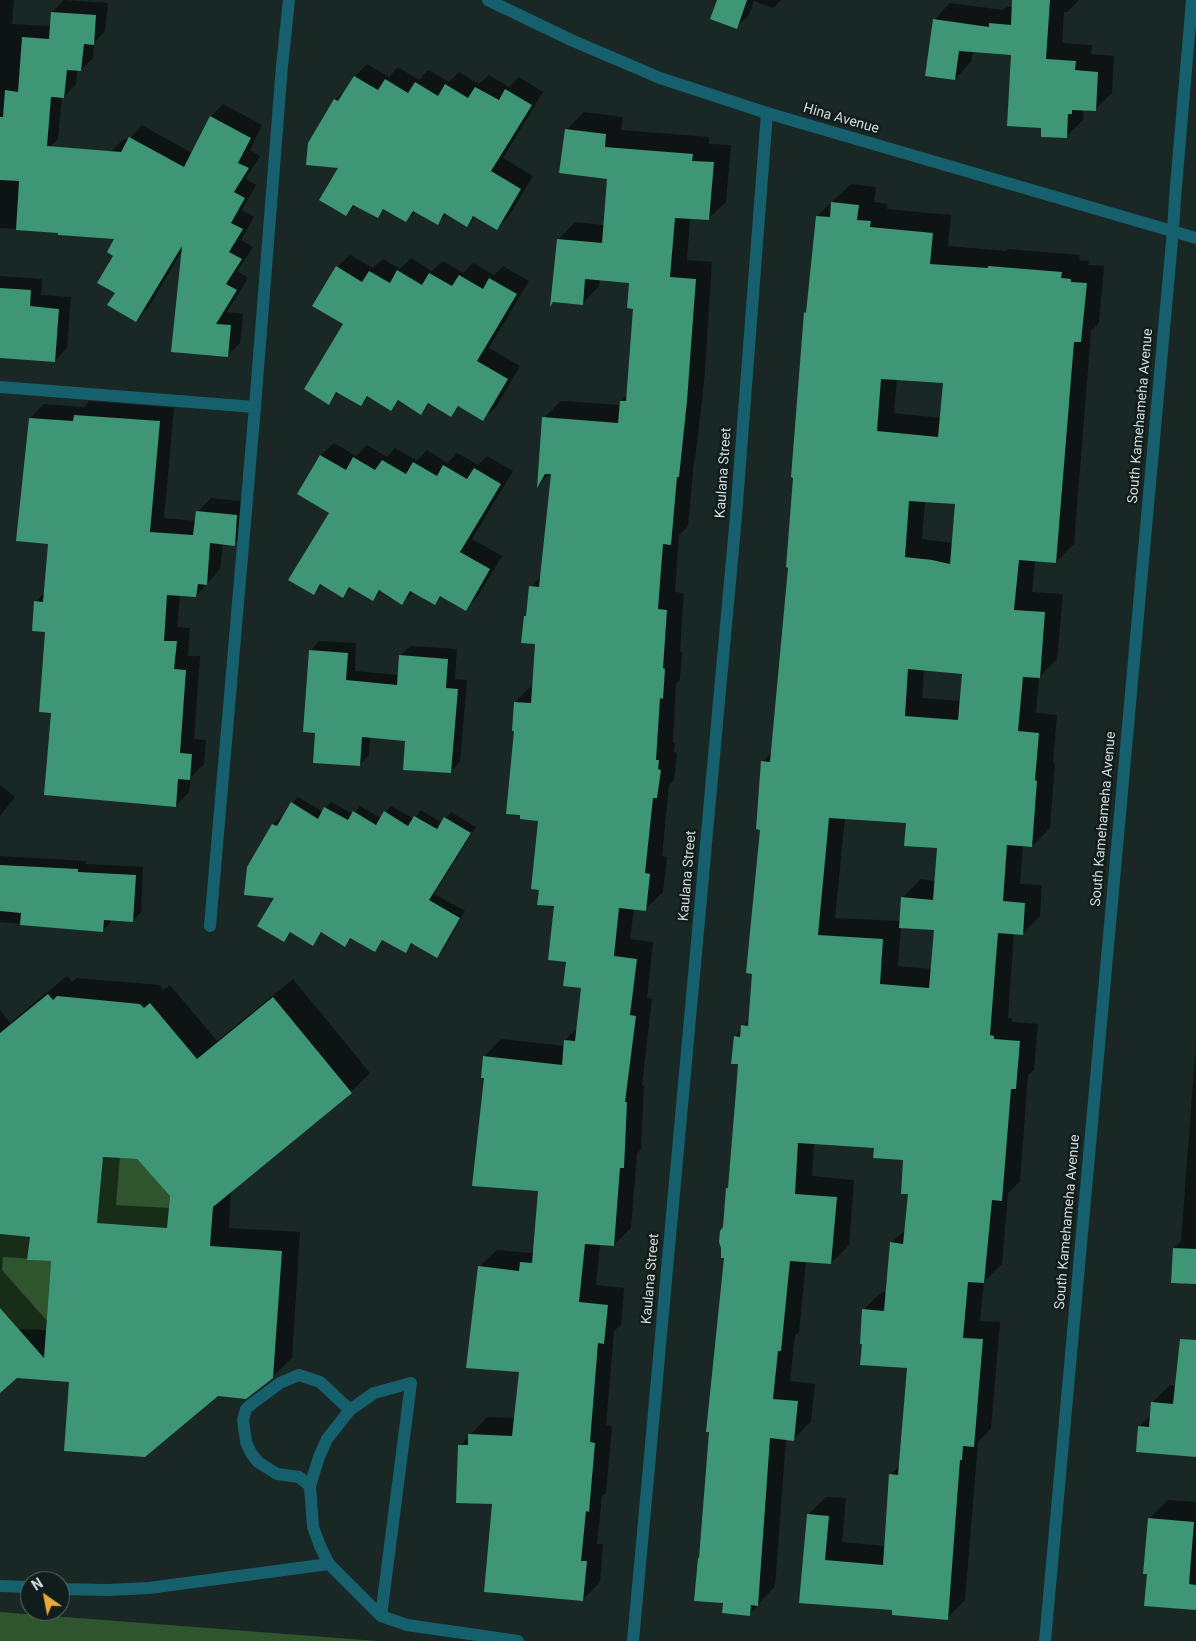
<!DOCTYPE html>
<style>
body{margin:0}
#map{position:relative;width:1196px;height:1641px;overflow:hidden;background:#192725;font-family:Roboto,sans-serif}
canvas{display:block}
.north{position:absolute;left:20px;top:1571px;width:50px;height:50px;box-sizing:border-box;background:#101d1c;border:1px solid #5e6968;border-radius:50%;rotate:327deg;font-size:14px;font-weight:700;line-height:20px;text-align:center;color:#d3dbda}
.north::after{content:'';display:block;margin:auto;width:18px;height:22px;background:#eca93a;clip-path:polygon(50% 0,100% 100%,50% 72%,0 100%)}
</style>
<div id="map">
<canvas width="1196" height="1641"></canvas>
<div class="north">N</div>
</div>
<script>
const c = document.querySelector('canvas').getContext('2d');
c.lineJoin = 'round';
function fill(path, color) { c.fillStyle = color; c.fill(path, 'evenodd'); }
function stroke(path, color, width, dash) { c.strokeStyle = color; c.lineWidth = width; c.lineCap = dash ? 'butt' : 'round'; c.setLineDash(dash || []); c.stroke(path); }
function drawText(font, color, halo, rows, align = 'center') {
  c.font = font + ' Roboto,sans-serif'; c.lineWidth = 5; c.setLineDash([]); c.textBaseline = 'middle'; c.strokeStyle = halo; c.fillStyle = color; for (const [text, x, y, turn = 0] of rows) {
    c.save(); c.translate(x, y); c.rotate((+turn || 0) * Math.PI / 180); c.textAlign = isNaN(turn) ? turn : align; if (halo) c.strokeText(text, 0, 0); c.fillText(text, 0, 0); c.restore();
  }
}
const green = new Path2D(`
 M 81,1155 L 137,1159 L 170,1196 L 167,1228 L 97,1223 L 99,1197 L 78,1195 Z
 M 0,1234 L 30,1237 L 28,1260 L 51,1261 L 46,1330 L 18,1329 L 0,1308 Z
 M 0,1612 L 377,1641 L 0,1641 Z`);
const shadow = new Path2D(`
 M 0,0 L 14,0 L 12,24 L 51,26 L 52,12 L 64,0 L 108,3 L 105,31 L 94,43 L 93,58 L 81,70 L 77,70 L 76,84 L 64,97 L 62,96 L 58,139 L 46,151 L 0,146 Z
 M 718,0 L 781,0 L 773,8 L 754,1 L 749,15 L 736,27 Z
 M 1013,0 L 1079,0 L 1067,12 L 1064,12 L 1062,43 L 1092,45 L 1091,54 L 1114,56 L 1112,93 L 1095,109 L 1083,109 L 1083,120 L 1066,137 L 1043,127 L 1012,54 L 973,51 L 971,62 L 955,79 L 934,20 L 950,3 L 1003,10 L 1007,7 L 1013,7 Z
 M 367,64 L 389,77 L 398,67 L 419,80 L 428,70 L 449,82 L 459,72 L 479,84 L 489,75 L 509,87 L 519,77 L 543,92 L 503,158 L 533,176 L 509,216 L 497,228 L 476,216 L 467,226 L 447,214 L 437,223 L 416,211 L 406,220 L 386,208 L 377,217 L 356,205 L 346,215 L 340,167 L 335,100 L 348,88 L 355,76 Z
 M 223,104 L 262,125 L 250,150 L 260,156 L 245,179 L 256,185 L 242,210 L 254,217 L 241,240 L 253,247 L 237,271 L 248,278 L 227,312 L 243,314 L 240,343 L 228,355 L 182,251 L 148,308 L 136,320 L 116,293 L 114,255 L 116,238 L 60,231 L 0,228 L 0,177 L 111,151 L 124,139 L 129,140 L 142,125 L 192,153 L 211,116 Z
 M 584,112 L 623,117 L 621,130 L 709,137 L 709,144 L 731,145 L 726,202 L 708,219 L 690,218 L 687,260 L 712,262 L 704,383 L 695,459 L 694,460 L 688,526 L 679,535 L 675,592 L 684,593 L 680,652 L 682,652 L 680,680 L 676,684 L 673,743 L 675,743 L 674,752 L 677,753 L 674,780 L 669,785 L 662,856 L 667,857 L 663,892 L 645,909 L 634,908 L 630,939 L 653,942 L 647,998 L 652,999 L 642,1085 L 644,1085 L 641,1149 L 637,1154 L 631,1228 L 614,1245 L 600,1244 L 596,1285 L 624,1288 L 621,1325 L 614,1331 L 606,1425 L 612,1426 L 606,1493 L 602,1496 L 597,1544 L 603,1544 L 600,1582 L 583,1599 L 494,1503 L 460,1446 L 487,1417 L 515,1418 L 520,1371 L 479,1267 L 497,1250 L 531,1253 L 535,1249 L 540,1190 L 485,1077 L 484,1057 L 501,1039 L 565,1046 L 565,1040 L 577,1028 L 582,987 L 568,961 L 556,905 L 541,888 L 539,820 L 515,730 L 515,702 L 532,685 L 536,643 L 525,616 L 528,613 L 531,587 L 542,576 L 552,473 L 550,473 L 538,485 L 544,418 L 561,401 L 621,405 L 621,401 L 628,394 L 634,307 L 631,282 L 600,279 L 599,286 L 582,304 L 554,301 L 551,304 L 558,240 L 575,222 L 604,225 L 609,178 L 567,129 Z
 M 851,184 L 876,187 L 874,202 L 888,204 L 887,209 L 951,215 L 948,246 L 1006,251 L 1008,249 L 1080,255 L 1079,260 L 1089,261 L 1088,265 L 1104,266 L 1099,323 L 1091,331 L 1074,544 L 1056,562 L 1035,560 L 1032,592 L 1063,594 L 1057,659 L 1039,677 L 1036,713 L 1057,715 L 1053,763 L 1055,763 L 1050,828 L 1032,846 L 1023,845 L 1020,884 L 1042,885 L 1040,916 L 1022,934 L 1014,933 L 1008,1018 L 1012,1018 L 1012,1022 L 1038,1024 L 1034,1070 L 1028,1075 L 1020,1181 L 1008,1193 L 1002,1264 L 984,1282 L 980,1321 L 1000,1322 L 991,1428 L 978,1442 L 965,1600 L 947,1618 L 894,1609 L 800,1601 L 808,1515 L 826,1497 L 846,1498 L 842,1542 L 886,1546 L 890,1475 L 900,1465 L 908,1367 L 863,1342 L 863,1310 L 882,1292 L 887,1292 L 891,1243 L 906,1229 L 909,1193 L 905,1158 L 875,1147 L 814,1143 L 812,1176 L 854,1180 L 849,1245 L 831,1263 L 806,1261 L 799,1332 L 795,1335 L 790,1381 L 815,1384 L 811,1421 L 793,1440 L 786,1439 L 775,1586 L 750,1614 L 724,1602 L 710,1431 L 725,1257 L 724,1228 L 730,1187 L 739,1063 L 735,1037 L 750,1018 L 761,828 L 763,762 L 772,752 L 789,566 L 806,313 L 808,311 L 817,216 ZM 897,379 L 944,382 L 941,418 L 894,413 ZM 925,501 L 956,503 L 953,543 L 922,539 ZM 924,670 L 963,673 L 961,701 L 922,698 ZM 845,818 L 907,822 L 938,847 L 936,881 L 921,879 L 902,898 L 900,921 L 835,918 ZM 901,927 L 935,929 L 932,969 L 898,966 Z
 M 350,255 L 373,268 L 383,259 L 400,269 L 411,258 L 432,271 L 443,261 L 463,273 L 473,263 L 494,275 L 503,266 L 529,281 L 489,348 L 520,366 L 496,407 L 483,419 L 460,406 L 451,415 L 431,403 L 421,413 L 400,400 L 391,409 L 369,396 L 361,405 L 339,392 L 329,403 L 345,324 L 337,267 Z
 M 0,276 L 42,279 L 41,295 L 71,297 L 67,348 L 55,361 L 0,357 Z
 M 89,401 L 174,408 L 164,518 L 196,521 L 197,512 L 211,498 L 251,502 L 249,530 L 234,544 L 223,543 L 220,569 L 196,596 L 180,594 L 177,627 L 190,628 L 188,656 L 200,656 L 194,739 L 206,740 L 204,764 L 191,777 L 189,792 L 175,806 L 52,712 L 46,631 L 36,601 L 45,592 L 50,543 L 30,418 L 44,404 L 84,407 Z
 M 334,443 L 356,456 L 367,445 L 387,457 L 395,448 L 417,461 L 427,450 L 447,463 L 457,453 L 478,465 L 487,456 L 513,471 L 472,539 L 502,556 L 478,596 L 466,609 L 442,596 L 434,604 L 413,592 L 402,603 L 382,591 L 372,600 L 352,587 L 343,596 L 323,584 L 314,593 L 331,513 L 299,494 L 321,455 Z
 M 319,641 L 356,643 L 355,671 L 399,675 L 400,656 L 410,646 L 457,649 L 455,679 L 467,680 L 460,762 L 450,772 L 407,740 L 370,737 L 369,755 L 359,765 L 317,732 L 310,651 Z
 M 0,785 L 15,797 L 0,816 Z
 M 298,797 L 323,812 L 331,802 L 353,814 L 360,806 L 381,818 L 391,806 L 414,819 L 421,810 L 442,823 L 451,812 L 476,827 L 434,894 L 465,911 L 443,950 L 436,956 L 413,943 L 406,952 L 384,940 L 375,950 L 352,937 L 345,945 L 322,932 L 313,945 L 291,932 L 284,941 L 276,897 L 248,867 L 273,824 L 280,818 L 282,820 L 292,803 Z
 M 0,856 L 86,861 L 86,864 L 143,867 L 141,912 L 133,921 L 111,919 L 111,922 L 103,930 L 0,922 Z
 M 67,976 L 72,982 L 77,978 L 160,985 L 163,990 L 170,985 L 217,1041 L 293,979 L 370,1073 L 351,1092 L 231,1190 L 229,1228 L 300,1232 L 292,1358 L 272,1377 L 71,1381 L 17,1377 L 0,1391 L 0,1010 L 10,1023 ZM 120,1156 L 137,1158 L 171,1195 L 170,1208 L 116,1205 ZM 3,1257 L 52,1260 L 48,1322 L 2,1270 Z
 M 1196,1043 L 1196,1283 L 1174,1248 L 1181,1241 Z
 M 1196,1342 L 1196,1456 L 1139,1427 L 1151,1415 L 1152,1403 L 1170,1385 L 1176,1386 Z
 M 1168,1500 L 1196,1502 L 1196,1609 L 1148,1573 L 1149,1519 Z`);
const building = new Path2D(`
 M 717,0 L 747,0 L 737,29 L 710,19 Z
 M 1012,0 L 1050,0 L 1046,59 L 1076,61 L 1075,70 L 1098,72 L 1096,111 L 1072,110 L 1072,114 L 1068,114 L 1067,138 L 1041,137 L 1041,128 L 1007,126 L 1011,55 L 959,51 L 955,80 L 925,76 L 933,19 L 989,27 L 989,23 L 1011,25 Z
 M 51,12 L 96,15 L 94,45 L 84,44 L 81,71 L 67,70 L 64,98 L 51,97 L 47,146 L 121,152 L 129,137 L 184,167 L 210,116 L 251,138 L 238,163 L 249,168 L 234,192 L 245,198 L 231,223 L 243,229 L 229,252 L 242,259 L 226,284 L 237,290 L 216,324 L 231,325 L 228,357 L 171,352 L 182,246 L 136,322 L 107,305 L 115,293 L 97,283 L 113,256 L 107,252 L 114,239 L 58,235 L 58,233 L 16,230 L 19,181 L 0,180 L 0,117 L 3,117 L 5,90 L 18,92 L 22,37 L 49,39 Z
 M 354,76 L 378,90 L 385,79 L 408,93 L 415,82 L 438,96 L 445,84 L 468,98 L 475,87 L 499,100 L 505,89 L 532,105 L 491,171 L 521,189 L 497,230 L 473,216 L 467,227 L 444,213 L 438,225 L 413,211 L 406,222 L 383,209 L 378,218 L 353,205 L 346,216 L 319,200 L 338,168 L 306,165 L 308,143 L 334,99 L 338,101 Z
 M 565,129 L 606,134 L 605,147 L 693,154 L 692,161 L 714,162 L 709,220 L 675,218 L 670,277 L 696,279 L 693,319 L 687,401 L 679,477 L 677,477 L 671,545 L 663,544 L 658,609 L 667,610 L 663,668 L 665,669 L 663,699 L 660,698 L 656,760 L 659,760 L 658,769 L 661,770 L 657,798 L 653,798 L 645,873 L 650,874 L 646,911 L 619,908 L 614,956 L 637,959 L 630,1015 L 636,1016 L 625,1102 L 627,1102 L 624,1168 L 620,1168 L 614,1246 L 585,1244 L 579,1302 L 608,1305 L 604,1344 L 598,1343 L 590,1442 L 595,1443 L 589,1512 L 586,1511 L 581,1561 L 587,1561 L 583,1601 L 484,1592 L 492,1504 L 456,1503 L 458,1445 L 468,1445 L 468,1434 L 512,1436 L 519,1372 L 466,1368 L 478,1266 L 519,1271 L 520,1262 L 532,1263 L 538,1191 L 472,1186 L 484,1078 L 481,1078 L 483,1056 L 562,1065 L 564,1040 L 575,1041 L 581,988 L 563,986 L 566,962 L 548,960 L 554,906 L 537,905 L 539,890 L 531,889 L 538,821 L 520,819 L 520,815 L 506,814 L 514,731 L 512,731 L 514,702 L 531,703 L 535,644 L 521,643 L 524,616 L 526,616 L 529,586 L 539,587 L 551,474 L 545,474 L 537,488 L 542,417 L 618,423 L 620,401 L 626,401 L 633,309 L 627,308 L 629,283 L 585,279 L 583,305 L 553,302 L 550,307 L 557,239 L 602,243 L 607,179 L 559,173 Z
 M 831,202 L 859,205 L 857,220 L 871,221 L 870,227 L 933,233 L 930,264 L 988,268 L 988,266 L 1062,272 L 1061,278 L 1071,279 L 1071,282 L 1087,283 L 1081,342 L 1074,342 L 1056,563 L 1019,560 L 1014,610 L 1045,612 L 1040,678 L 1023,677 L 1018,731 L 1039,733 L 1035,780 L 1037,781 L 1032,847 L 1007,845 L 1003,901 L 1025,903 L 1023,935 L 998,933 L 990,1035 L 994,1036 L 994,1039 L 1020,1041 L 1016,1089 L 1011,1089 L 1002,1201 L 992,1200 L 984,1283 L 968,1282 L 963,1338 L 983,1339 L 974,1447 L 963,1446 L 962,1460 L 960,1460 L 948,1620 L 892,1615 L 892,1610 L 799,1603 L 807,1514 L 829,1516 L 825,1560 L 883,1565 L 889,1474 L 898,1475 L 907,1368 L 860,1365 L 862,1344 L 860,1344 L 862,1309 L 884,1311 L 890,1242 L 903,1244 L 908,1194 L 901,1194 L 903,1160 L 873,1158 L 874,1148 L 798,1143 L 795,1194 L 837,1197 L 831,1264 L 790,1261 L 781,1351 L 778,1351 L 773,1399 L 798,1401 L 794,1441 L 770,1438 L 758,1606 L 751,1605 L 750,1616 L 722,1613 L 723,1603 L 694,1601 L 698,1558 L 699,1558 L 709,1432 L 706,1432 L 724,1258 L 721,1258 L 721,1248 L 719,1242 L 720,1231 L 723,1227 L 726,1188 L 728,1188 L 736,1091 L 738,1064 L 731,1064 L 734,1036 L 740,1037 L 741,1025 L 748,1026 L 752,974 L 746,973 L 760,830 L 756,829 L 761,761 L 770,762 L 788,568 L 786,567 L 793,478 L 791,477 L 804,312 L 806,313 L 816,216 L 830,217 ZM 881,379 L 943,383 L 938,437 L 877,431 ZM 909,501 L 955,504 L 950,564 L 932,560 L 905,557 ZM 908,669 L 962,674 L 958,720 L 905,716 ZM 829,818 L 906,823 L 904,846 L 937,848 L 933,900 L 901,897 L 899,928 L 934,930 L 929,988 L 880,984 L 883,939 L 818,935 Z
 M 336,266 L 362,282 L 369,271 L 390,283 L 397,270 L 422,285 L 429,273 L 452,286 L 459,275 L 483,289 L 489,278 L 517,294 L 477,361 L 508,379 L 483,421 L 458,406 L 451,417 L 428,403 L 421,415 L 398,400 L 391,411 L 367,396 L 361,406 L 336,392 L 329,405 L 304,389 L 343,324 L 312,306 Z
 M 0,288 L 31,290 L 30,306 L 59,309 L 55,362 L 0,358 Z
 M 74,415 L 160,421 L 150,532 L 193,535 L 196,511 L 237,515 L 235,546 L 210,543 L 207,585 L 198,584 L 196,597 L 167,595 L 164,641 L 177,641 L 174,669 L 186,670 L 180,753 L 192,754 L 190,780 L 178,779 L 176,807 L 44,795 L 51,713 L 39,712 L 45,632 L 32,631 L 34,601 L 43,602 L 48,544 L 16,541 L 29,418 L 73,421 Z
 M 320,455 L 346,470 L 353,457 L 375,470 L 382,460 L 406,474 L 413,462 L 437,476 L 443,465 L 467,479 L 474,468 L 501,484 L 460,552 L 490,569 L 466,611 L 440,596 L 435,605 L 410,591 L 402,605 L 379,590 L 373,601 L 349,587 L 343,598 L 320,584 L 314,595 L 288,580 L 329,513 L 297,494 Z
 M 309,650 L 348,653 L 346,680 L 397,685 L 399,655 L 448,659 L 446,688 L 458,689 L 451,773 L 403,770 L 405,741 L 362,737 L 360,766 L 313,763 L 315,733 L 303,732 Z
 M 291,802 L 318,819 L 324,807 L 348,820 L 353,811 L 376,825 L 384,811 L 408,826 L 414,816 L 437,829 L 444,817 L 471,833 L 429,900 L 460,918 L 437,958 L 411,943 L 406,953 L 382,940 L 375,952 L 350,938 L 345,947 L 321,932 L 313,946 L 290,932 L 284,942 L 257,926 L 274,898 L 244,895 L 247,867 L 272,824 L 277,826 Z
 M 0,865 L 78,869 L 78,872 L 136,875 L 133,922 L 104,920 L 103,932 L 20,925 L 21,913 L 0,911 Z
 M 48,994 L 53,1000 L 57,996 L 140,1004 L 144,1008 L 150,1003 L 197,1059 L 273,997 L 352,1093 L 213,1207 L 210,1246 L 282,1251 L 273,1378 L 246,1399 L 218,1396 L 145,1457 L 64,1451 L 69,1382 L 17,1378 L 0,1393 L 0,1308 L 44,1358 L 51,1261 L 27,1260 L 30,1237 L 0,1234 L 0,1033 ZM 103,1157 L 137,1159 L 170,1196 L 167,1228 L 97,1223 Z
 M 1173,1248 L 1196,1249 L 1196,1284 L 1171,1283 Z
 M 1180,1339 L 1196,1340 L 1196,1457 L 1136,1452 L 1138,1426 L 1149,1427 L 1151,1402 L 1173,1404 Z
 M 1148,1518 L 1194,1522 L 1189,1584 L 1196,1585 L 1196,1610 L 1144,1606 L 1147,1574 L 1143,1574 Z`);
const service = new Path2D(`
 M 0,387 L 255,407
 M 210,926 L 255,407 L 282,66 L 289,0
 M 310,1486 L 299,1477 L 277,1474 L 258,1462 L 251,1453 L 246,1442 L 243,1420 L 246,1409 L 253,1403 L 280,1383 L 299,1375 L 320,1382 L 350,1410
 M 0,1586 L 30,1587
 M 60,1589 L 108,1590 L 149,1588 L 329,1564
 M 381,1616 L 411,1383 L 374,1393 L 350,1410 L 327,1439 L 319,1457 L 310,1486 L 313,1527 L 320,1546 L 329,1564 L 381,1616 L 407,1625 L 518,1641`);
const minor = new Path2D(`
 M 633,1641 L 736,516 L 767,113`);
const tertiary = new Path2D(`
 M 488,0 L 571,40 L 660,78 L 767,113 L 1196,238
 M 1045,1641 L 1173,230 L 1175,198 L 1192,0`);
const streetNames = [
 ["Hina Avenue",841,119,16],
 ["South Kamehameha Avenue",1141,416,-85],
 ["Kaulana Street",724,473,-86],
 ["South Kamehameha Avenue",1104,819,-85],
 ["Kaulana Street",688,876,-85],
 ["South Kamehameha Avenue",1068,1222,-85],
 ["Kaulana Street",651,1279,-85]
];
fill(green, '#2e552d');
fill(shadow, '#0007');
fill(building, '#3e9676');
stroke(service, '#16606d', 12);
stroke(minor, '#16606d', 12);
stroke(tertiary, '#16606d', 12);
drawText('14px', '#d3dbda', '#101d1c', streetNames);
</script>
